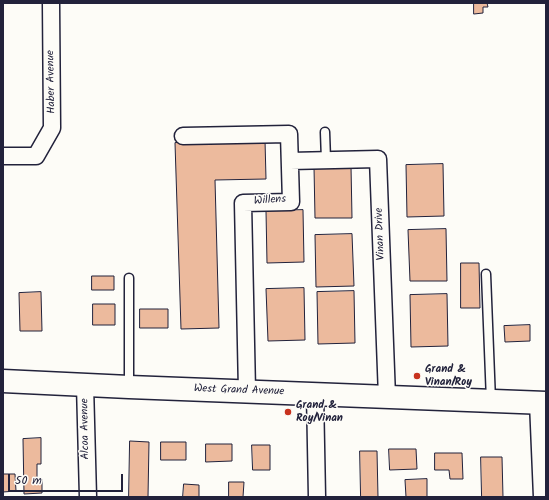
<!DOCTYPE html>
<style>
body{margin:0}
#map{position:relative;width:549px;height:500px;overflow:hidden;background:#fdfcf7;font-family:Kalam,sans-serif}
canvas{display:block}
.frame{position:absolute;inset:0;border:4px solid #22223b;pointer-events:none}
.scale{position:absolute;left:8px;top:474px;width:115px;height:18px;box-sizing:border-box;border:2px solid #22223b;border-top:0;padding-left:5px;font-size:12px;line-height:14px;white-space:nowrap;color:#22223b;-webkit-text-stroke:3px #fdfcf7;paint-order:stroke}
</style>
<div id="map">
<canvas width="549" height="500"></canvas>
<div class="frame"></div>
<div class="scale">50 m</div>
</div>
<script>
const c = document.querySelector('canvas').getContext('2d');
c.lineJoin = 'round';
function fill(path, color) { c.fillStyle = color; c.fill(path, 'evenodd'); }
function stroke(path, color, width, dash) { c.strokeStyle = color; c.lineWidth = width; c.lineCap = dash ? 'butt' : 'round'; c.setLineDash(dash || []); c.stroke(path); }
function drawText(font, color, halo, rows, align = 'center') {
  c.font = font + ' Kalam,sans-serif'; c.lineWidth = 3; c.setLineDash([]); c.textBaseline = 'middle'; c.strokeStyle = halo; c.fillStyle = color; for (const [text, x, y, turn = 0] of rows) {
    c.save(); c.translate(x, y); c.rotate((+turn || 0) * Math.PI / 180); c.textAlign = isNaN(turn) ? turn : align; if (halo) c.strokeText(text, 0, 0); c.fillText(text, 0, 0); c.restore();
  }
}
const building = new Path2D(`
 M 474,3 L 487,3 L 488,7 L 483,7 L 483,13 L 474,14 Z
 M 265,140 L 266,179 L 215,180 L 219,328 L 181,329 L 175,143 Z
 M 443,164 L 444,216 L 407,217 L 406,165 Z
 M 351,166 L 352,218 L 315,218 L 314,167 Z
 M 303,210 L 304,262 L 267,263 L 266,211 Z
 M 446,229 L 447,281 L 410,281 L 408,230 Z
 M 352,234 L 354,286 L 316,287 L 315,235 Z
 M 461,263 L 479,263 L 480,308 L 461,308 Z
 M 92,276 L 114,276 L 114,290 L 92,290 Z
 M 304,288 L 305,340 L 268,341 L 266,289 Z
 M 354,291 L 355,343 L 318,344 L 317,292 Z
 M 41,292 L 42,331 L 20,331 L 19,293 Z
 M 447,294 L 448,346 L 411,347 L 410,295 Z
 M 93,304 L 115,304 L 115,325 L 93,325 Z
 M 140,309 L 168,309 L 168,328 L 140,328 Z
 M 530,325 L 530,341 L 505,342 L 504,326 Z
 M 41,438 L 41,464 L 37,464 L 37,479 L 42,479 L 42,493 L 24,494 L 23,439 Z
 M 130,441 L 149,442 L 148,497 L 129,497 Z
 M 161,442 L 186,442 L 186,460 L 161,460 Z
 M 206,444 L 232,444 L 232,461 L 206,462 Z
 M 252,445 L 270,445 L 270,470 L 253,470 Z
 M 389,449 L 416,449 L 417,469 L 390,470 Z
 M 360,451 L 377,451 L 378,497 L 361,497 Z
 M 435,453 L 462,453 L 463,479 L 450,479 L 449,470 L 435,470 Z
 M 481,457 L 502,457 L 503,497 L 482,497 Z
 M 3,474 L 15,474 L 16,491 L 3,492 Z
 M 427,479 L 427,497 L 406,497 L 405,480 Z
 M 229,482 L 244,482 L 243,497 L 229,497 Z
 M 184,484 L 199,485 L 199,497 L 183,497 Z`);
const lane = new Path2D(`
 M 325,132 L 326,160
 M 486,274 L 491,401
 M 129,386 L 129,278`);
const street = new Path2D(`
 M 183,136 L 289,134 L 291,202 L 243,203 L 247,391
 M 3,156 L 36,156 L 52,128 L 51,3
 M 290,161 L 378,159 L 387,397
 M 85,385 L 88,497
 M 315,394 L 317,497
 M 538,402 L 542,497`);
const secondary = new Path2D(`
 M 3,381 L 129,387 L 546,403`);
const markers = [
 [417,376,4,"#c8321e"],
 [288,412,4,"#c8321e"]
];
const streetNames = [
 ["Haber Avenue",52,82,-91],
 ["Willens",270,201,-4],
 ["Vinan Drive",381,234,-92],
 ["West Grand Avenue",239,391,2],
 ["Alcoa Avenue",86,429,-91]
];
const poiNames = [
 ["Grand &",425,370],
 ["Vinan/Roy",425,383],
 ["Grand &",296,406],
 ["Roy/Vinan",296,419]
];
fill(building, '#ecba9d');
stroke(building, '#22223b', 1);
stroke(lane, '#22223b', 11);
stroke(street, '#22223b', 19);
stroke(secondary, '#22223b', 25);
stroke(lane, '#fdfcf7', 8);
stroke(street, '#fdfcf7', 16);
stroke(secondary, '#fdfcf7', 22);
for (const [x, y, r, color] of markers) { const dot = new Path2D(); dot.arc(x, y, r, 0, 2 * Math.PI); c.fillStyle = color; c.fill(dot); stroke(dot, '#fdfcf7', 1.5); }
drawText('11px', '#22223b', '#fdfcf7', streetNames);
drawText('bold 11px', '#22223b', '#fdfcf7', poiNames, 'left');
</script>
